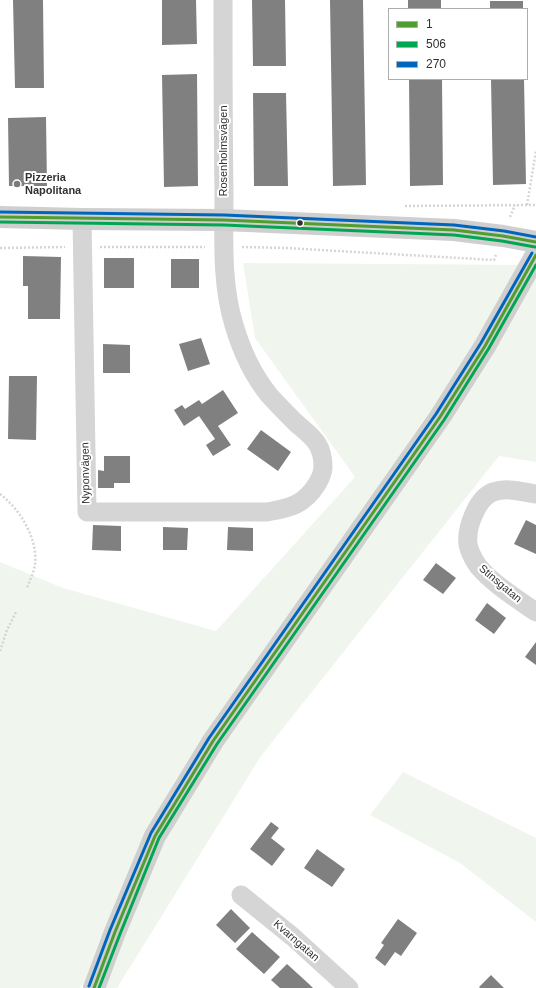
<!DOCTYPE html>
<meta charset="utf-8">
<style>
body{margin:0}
#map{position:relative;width:536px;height:988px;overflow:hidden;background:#fff;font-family:Helvetica,sans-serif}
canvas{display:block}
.legend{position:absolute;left:388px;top:8px;width:140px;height:72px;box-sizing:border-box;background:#fff;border:1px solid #adadad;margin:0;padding:5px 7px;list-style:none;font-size:12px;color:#313131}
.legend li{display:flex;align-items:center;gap:8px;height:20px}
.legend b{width:20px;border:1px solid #adadad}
</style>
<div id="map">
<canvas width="536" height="988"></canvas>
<ul class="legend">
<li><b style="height:5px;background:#509e2f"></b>1</li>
<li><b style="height:5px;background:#00a651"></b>506</li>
<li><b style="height:5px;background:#0065bd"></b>270</li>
</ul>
</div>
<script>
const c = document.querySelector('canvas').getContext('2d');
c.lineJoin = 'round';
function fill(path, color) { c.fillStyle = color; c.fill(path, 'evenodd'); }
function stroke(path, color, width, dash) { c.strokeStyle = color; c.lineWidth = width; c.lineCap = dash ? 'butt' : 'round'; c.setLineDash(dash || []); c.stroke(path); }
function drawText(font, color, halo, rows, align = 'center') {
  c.font = font + ' Helvetica,sans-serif'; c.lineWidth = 4; c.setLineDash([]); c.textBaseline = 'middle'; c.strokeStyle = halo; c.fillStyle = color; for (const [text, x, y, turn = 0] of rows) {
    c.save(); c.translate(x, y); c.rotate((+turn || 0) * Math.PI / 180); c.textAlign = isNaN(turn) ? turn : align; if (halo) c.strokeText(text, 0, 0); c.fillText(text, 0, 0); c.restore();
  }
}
const green = new Path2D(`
 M 243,263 L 536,265 L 536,462 L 499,456 L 261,756 L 117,988 L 87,988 L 82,985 L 80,988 L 0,988 L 0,562 L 63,588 L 216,631 L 355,477 L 255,338 Z
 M 403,772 L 536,838 L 536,922 L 460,863 L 370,815 Z`);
const building = new Path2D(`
 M 13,0 L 43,0 L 44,88 L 15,88 Z
 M 162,0 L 196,0 L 197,44 L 162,45 Z
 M 252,0 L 285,0 L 286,66 L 253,66 Z
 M 330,0 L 363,0 L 366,185 L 333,186 Z
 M 408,0 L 441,0 L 441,9 L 408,9 Z
 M 490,1 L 523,1 L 523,9 L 490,9 Z
 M 197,74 L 198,186 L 164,187 L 162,75 Z
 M 409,79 L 442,79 L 443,185 L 410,186 Z
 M 491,79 L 524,79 L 526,184 L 493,185 Z
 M 253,93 L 286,93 L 288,186 L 254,186 Z
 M 46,117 L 47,186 L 9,186 L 8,118 Z
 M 23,256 L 61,257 L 60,319 L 28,319 L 28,286 L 23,286 Z
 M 104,258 L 134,258 L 134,288 L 104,288 Z
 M 171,259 L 199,259 L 199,288 L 171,288 Z
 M 201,338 L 210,364 L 188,371 L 179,344 Z
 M 103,344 L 130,345 L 130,373 L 103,373 Z
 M 9,376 L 37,376 L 36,440 L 8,439 Z
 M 223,390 L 238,413 L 218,426 L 231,445 L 213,456 L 206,445 L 215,439 L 199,416 L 184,426 L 174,410 L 182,405 L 185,409 L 199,400 L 202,404 Z
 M 261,430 L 291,452 L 278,471 L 247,449 Z
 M 104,456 L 130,456 L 130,483 L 114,483 L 114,488 L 98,488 L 98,470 L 104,471 Z
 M 526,520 L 536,525 L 536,554 L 514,544 Z
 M 93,525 L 121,526 L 121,551 L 92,550 Z
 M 163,527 L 188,528 L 187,550 L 163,550 Z
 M 228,527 L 253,528 L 253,551 L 227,550 Z
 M 436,563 L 456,578 L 443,594 L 423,580 Z
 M 487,603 L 506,618 L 494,634 L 475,620 Z
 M 536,642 L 536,665 L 525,657 Z
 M 271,822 L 279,828 L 271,838 L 285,849 L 272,866 L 250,849 Z
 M 317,849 L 345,869 L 332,887 L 304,868 Z
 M 231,909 L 250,928 L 235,943 L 216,925 Z
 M 398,919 L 417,933 L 401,956 L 395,952 L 385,966 L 375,958 L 384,945 L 381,943 Z
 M 252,932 L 280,957 L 264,974 L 236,949 Z
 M 287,964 L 309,984 L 313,988 L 280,988 L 271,980 Z
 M 491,975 L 504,988 L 480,988 L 479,987 Z`);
const path = new Path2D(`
 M 527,205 L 536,151
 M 405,206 L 536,205
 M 510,217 L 515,205
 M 100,247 L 205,247
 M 242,247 L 286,248 L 494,260 L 496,255
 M 0,248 L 65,247
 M 0,494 C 20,509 38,539 35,564 C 34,572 30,580 27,588
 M 0,651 L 7,630 L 16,612`);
const street = new Path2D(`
 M 82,219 L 87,512 L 267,512 C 290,508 304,505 317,484 C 320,479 323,473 323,467 C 323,443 312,437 296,423 C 287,414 277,404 269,395 C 253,375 241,349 234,325 C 221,283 224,237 224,193 C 223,129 223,64 223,0
 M 536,494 C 522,492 507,487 493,492 C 477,498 466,528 468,544 C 469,552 474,560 478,566 C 493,584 517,599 536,612
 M 241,895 L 293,937 L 349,988`);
const secondary = new Path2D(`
 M 0,217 L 82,219 L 224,220 L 454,230 L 503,236 L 536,242
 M 94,988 L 115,932 L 155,836 L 213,741 L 440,417 L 485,346 L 536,255`);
const bus1 = new Path2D(`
 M 0,217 L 224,220 L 454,230 L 503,236 L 536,242
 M 94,988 L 115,932 L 155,836 L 213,741 L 440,417 L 485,346 L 536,255`);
const bus2 = new Path2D(`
 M 0,222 L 224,225 L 454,235 L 502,241 L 535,247
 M 99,988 L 120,934 L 159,838 L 217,744 L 444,420 L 489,348 L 536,265`);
const bus3 = new Path2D(`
 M 0,212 L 224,215 L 454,225 L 504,231 L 536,237
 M 89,986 L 110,930 L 151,833 L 209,738 L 436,414 L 481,343 L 532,253`);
const markers = [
 [17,184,4,"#797979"],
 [300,223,3.5,"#313131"]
];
const streetNames = [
 ["Rosenholmsvägen",224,151,-90],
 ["Nyponvägen",86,473,-91],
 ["Stinsgatan",500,584,40],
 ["Kvarngatan",296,941,41]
];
const poiNames = [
 ["Pizzeria",25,178],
 ["Napolitana",25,191]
];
fill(green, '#f0f6ed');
fill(building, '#808080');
stroke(path, '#d5d5d5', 2.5, [2, 2]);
stroke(street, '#d5d5d5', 19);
stroke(secondary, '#cfcfcf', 22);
stroke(bus1, '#509e2f', 3);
stroke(bus2, '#00a651', 3);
stroke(bus3, '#0065bd', 3);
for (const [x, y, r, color] of markers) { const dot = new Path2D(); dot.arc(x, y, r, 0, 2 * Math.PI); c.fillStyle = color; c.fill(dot); stroke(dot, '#fff', 1.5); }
drawText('11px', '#313131', '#fff', streetNames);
drawText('bold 11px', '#313131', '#fff', poiNames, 'left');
</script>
